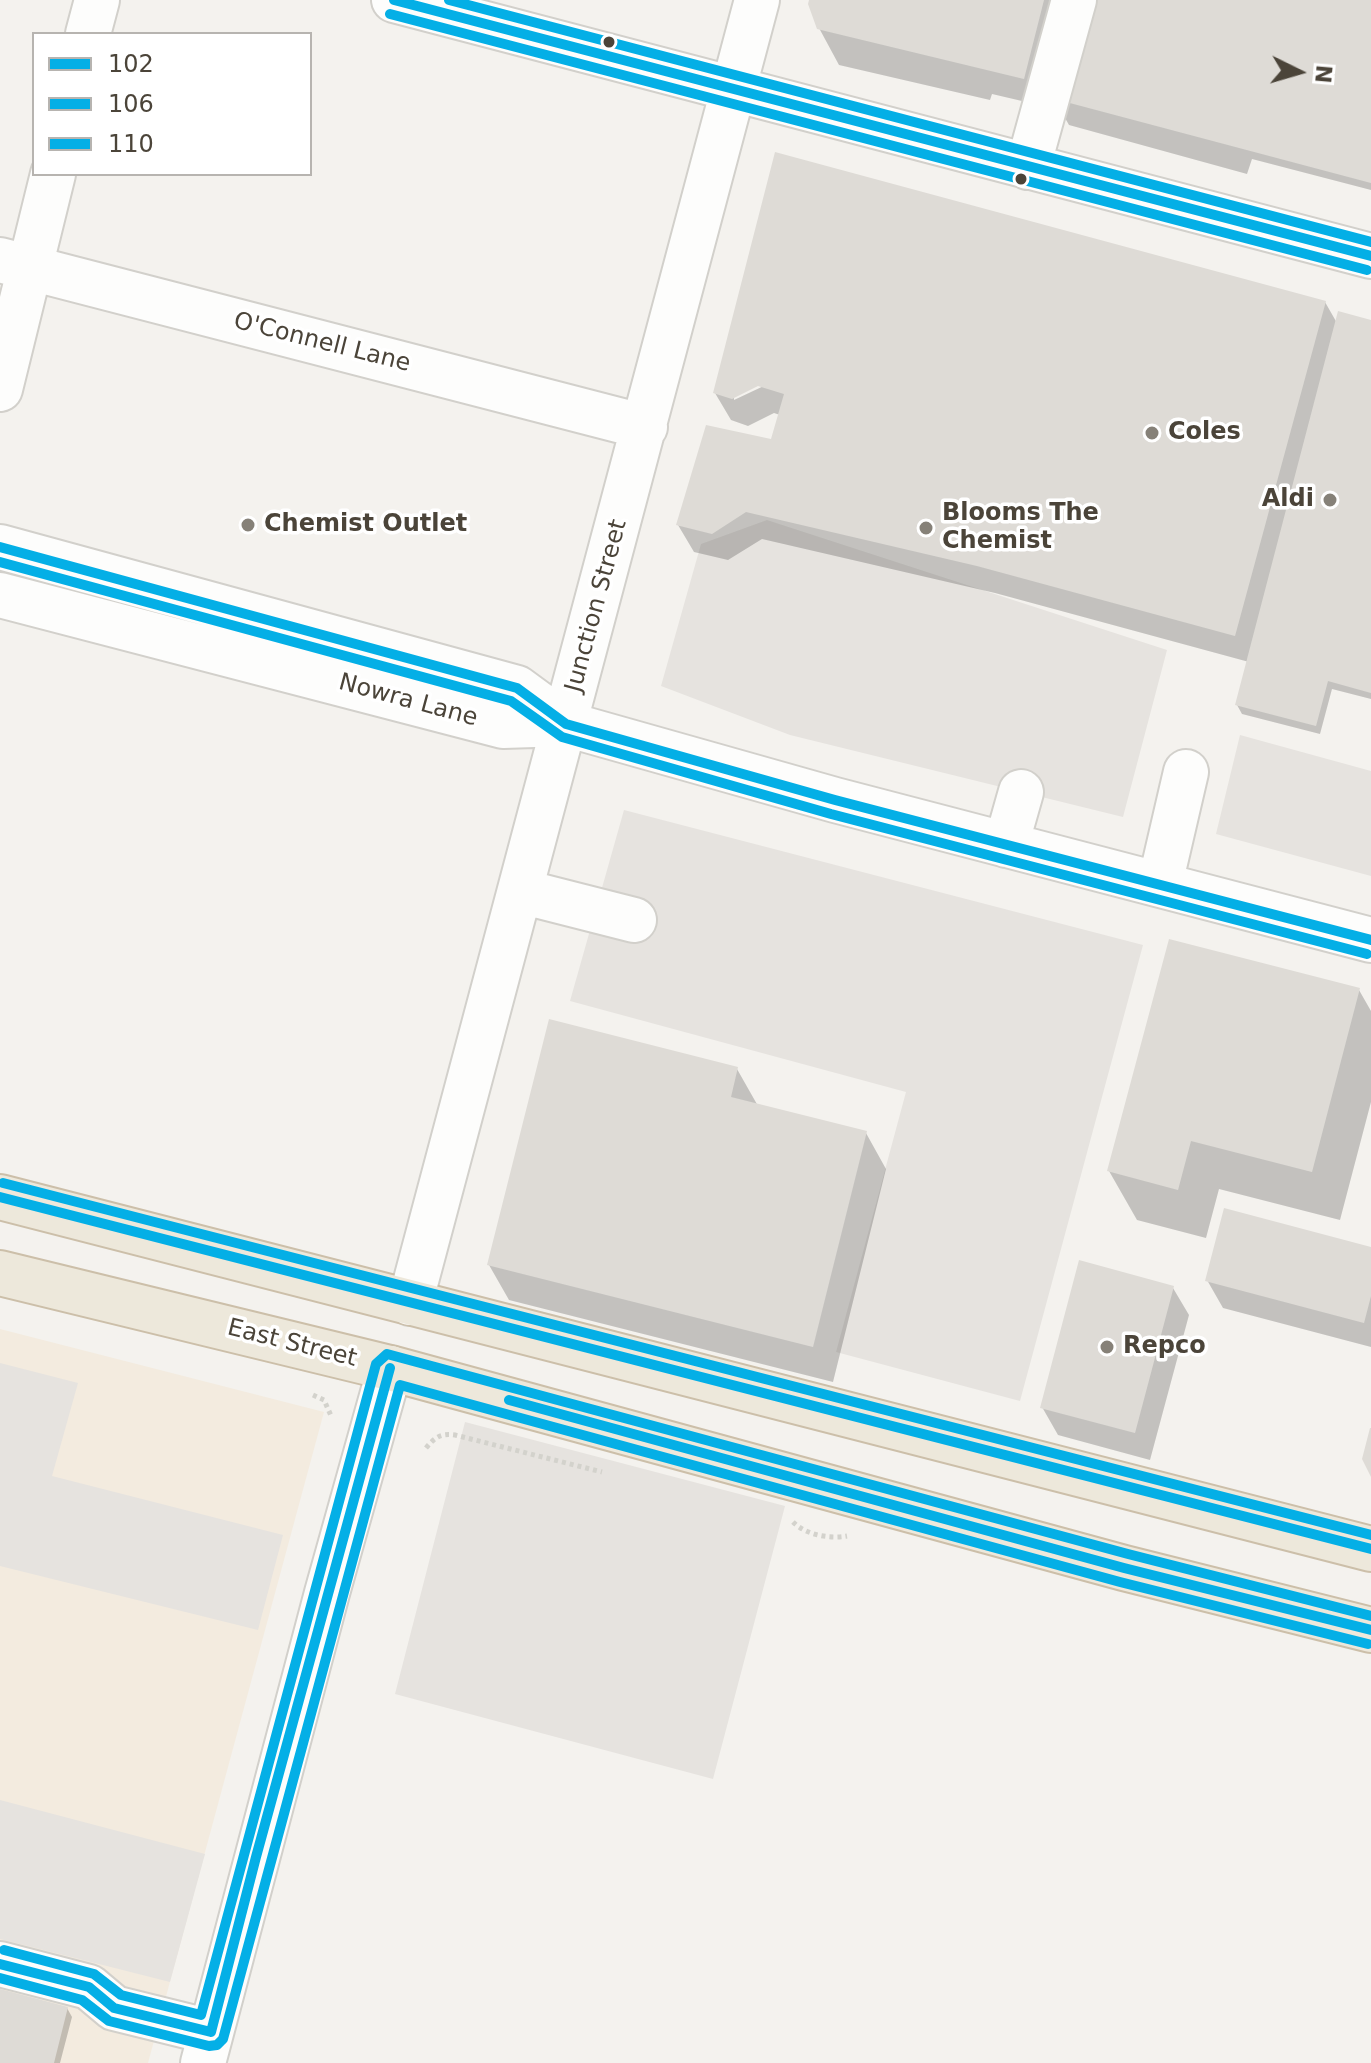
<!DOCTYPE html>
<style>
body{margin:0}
#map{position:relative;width:1371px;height:2063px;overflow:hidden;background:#f4f2ee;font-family:"DejaVu Sans",sans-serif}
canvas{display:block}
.legend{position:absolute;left:32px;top:32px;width:280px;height:144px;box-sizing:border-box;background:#fff;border:2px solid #b7b4b0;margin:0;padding:10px 14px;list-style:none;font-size:24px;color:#4b4439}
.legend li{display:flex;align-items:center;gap:16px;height:40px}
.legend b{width:40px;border:2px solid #b7b4b0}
.north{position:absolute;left:1259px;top:32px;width:80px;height:80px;-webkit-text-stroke:6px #fff;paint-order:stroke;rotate:95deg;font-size:22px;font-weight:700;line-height:32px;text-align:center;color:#4b4439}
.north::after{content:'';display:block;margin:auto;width:28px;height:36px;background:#4b4439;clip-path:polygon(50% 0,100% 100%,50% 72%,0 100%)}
</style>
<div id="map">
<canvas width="1371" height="2063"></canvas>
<ul class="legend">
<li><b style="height:10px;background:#04afe6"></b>102</li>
<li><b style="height:10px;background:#04afe6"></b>106</li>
<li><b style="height:10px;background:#04afe6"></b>110</li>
</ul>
<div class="north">N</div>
</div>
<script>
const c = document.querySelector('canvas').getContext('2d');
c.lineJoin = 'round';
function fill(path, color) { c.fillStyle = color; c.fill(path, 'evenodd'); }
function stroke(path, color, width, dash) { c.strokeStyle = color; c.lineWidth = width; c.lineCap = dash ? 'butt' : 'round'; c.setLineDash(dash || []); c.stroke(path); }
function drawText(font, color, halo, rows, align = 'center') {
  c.font = font + ' "DejaVu Sans",sans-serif'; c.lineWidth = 7; c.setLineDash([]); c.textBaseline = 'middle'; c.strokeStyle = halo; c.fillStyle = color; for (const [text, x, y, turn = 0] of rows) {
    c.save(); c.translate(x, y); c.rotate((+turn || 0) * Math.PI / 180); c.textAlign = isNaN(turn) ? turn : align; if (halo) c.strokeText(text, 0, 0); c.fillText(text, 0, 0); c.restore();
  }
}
const commercial = new Path2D(`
 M 0,1329 L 324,1412 L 148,2063 L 0,2063 Z`);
const parking = new Path2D(`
 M 767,520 L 1167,650 L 1123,817 L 790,735 L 661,686 L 701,544 Z
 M 1240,735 L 1371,771 L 1371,876 L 1216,834 Z
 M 624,810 L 1143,945 L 1020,1401 L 836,1352 L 906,1092 L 570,1001 Z
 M 0,1363 L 78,1383 L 52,1476 L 283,1535 L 258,1630 L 0,1566 Z
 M 465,1422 L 785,1506 L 713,1779 L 395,1694 Z
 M 0,1800 L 205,1854 L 170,1982 L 0,1939 Z`);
const shadow = new Path2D(`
 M 811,0 L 1067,0 L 1039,105 L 992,94 L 990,100 L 839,65 L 819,28 Z
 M 1371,0 L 1371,190 L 1252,159 L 1247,174 L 1069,125 L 1053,97 Z
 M 776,154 L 1325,302 L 1337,323 L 1371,322 L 1371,699 L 1332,689 L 1320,734 L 1242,714 L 1237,705 L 1249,662 L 995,593 L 762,539 L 728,560 L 694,552 L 678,525 L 773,441 L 780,415 L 774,413 L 748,426 L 731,420 L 715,393 ZM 766,380 L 768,384 L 734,400 L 734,396 Z
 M 1359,990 L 1371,1011 L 1371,1102 L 1340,1220 L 1219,1189 L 1206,1238 L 1137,1220 L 1109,1171 Z
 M 737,1069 L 758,1106 L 866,1133 L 886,1169 L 833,1382 L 509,1300 L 489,1265 Z
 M 1371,1249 L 1371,1347 L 1223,1308 L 1207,1280 Z
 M 1173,1288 L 1189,1315 L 1150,1460 L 1058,1435 L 1042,1407 Z
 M 0,1991 L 67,2008 L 72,2017 L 60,2063 L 0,2063 Z`);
const building = new Path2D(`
 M 809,0 L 1044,0 L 1024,79 L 817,29 L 808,4 Z
 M 1077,0 L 1371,0 L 1371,183 L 1051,98 Z
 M 775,152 L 1326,301 L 1235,636 L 977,566 L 746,512 L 712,534 L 676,525 L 706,425 L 771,439 L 784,394 L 758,386 L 732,399 L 713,393 Z
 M 1338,311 L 1371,320 L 1371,693 L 1328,681 L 1316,726 L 1235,705 Z
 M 1169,939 L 1360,988 L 1312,1172 L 1191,1141 L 1178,1190 L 1107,1171 Z
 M 549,1019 L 738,1067 L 731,1097 L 867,1131 L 813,1347 L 487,1265 Z
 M 1224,1208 L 1371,1247 L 1371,1296 L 1364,1323 L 1205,1281 Z
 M 1079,1260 L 1174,1286 L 1135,1433 L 1040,1408 Z
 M 1370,1428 L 1371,1428 L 1371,1477 L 1362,1459 Z
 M 0,1989 L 68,2007 L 54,2063 L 0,2063 Z`);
const path = new Path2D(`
 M 313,1395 L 324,1400 L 332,1418
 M 426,1448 C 435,1437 441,1433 455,1435 L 602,1472
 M 793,1522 C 806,1535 829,1539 847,1536`);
const minor = new Path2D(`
 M 394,0 L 1371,256
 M 88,34 L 97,0
 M 1028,167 L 1074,0
 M 0,260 L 645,427
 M 0,389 L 53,174
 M 0,547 L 517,688 L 566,724
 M 0,595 L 503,726 L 566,724 L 835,800 L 1371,940
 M 1006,845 L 1021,792
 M 1160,884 L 1186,772
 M 520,891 L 634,920
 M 410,1303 L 757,0
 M 0,1964 L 89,1987 L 114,2008 L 211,2032
 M 203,2063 L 327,1593 L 390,1368`);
const highway = new Path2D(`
 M 0,1197 L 1371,1549
 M 0,1273 L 390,1368 L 1124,1568 L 1371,1630`);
const bus1 = new Path2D(`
 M 394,0 L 1371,256
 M 0,547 L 517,688 L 566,724 L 835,800 L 1371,940
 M 0,1197 L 1371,1549
 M 509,1400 L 1124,1568 L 1371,1630
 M 0,1964 L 89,1987 L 114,2008 L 211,2032
 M 211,2032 L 256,1857 L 390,1368`);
const bus2 = new Path2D(`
 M 390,14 L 1367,270
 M 0,562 L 511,701 L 562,737 L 831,814 L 1367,954
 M 0,1978 L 82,2000 L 109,2021 L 209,2046 L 217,2045 L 223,2039 L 400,1385 L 1120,1582 L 1368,1644`);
const bus3 = new Path2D(`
 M 449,0 L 1371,242
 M 3,1183 L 1371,1535
 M 4,1950 L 94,1974 L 121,1995 L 201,2015 L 376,1364 L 387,1354 L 1128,1554 L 1371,1616`);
const markers = [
 [609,42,7,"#4b4439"],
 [1021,179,7,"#4b4439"],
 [1152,433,8,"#868178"],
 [1330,500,8,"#868178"],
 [248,525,8,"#868178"],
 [926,528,8,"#868178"],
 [1107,1347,8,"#868178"]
];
const streetNames = [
 ["O'Connell Lane",322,343,14],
 ["Junction Street",597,606,-75],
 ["Nowra Lane",408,701,15],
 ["East Street",292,1344,14]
];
const poiNames = [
 ["Coles",1168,433],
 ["Aldi",1314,500,"right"],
 ["Blooms The",942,514],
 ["Chemist",942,542],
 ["Chemist Outlet",264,525],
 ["Repco",1123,1347]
];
fill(commercial, '#f3ebdf');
fill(parking, '#e6e3df');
fill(shadow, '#0003');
fill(building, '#dedbd6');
stroke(minor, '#d2d0cb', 48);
stroke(highway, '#ccbfa9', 48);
stroke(path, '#d3d2cc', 5, [4, 4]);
stroke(minor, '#fdfdfc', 44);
stroke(highway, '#ede8db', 44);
stroke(bus1, '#04afe6', 10);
stroke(bus2, '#04afe6', 10);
stroke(bus3, '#04afe6', 10);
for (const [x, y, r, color] of markers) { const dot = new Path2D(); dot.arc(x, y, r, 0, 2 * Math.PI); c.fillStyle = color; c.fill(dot); stroke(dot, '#fff', 3); }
drawText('24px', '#4b4439', '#fff', streetNames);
drawText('bold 24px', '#4b4439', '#fff', poiNames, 'left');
</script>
